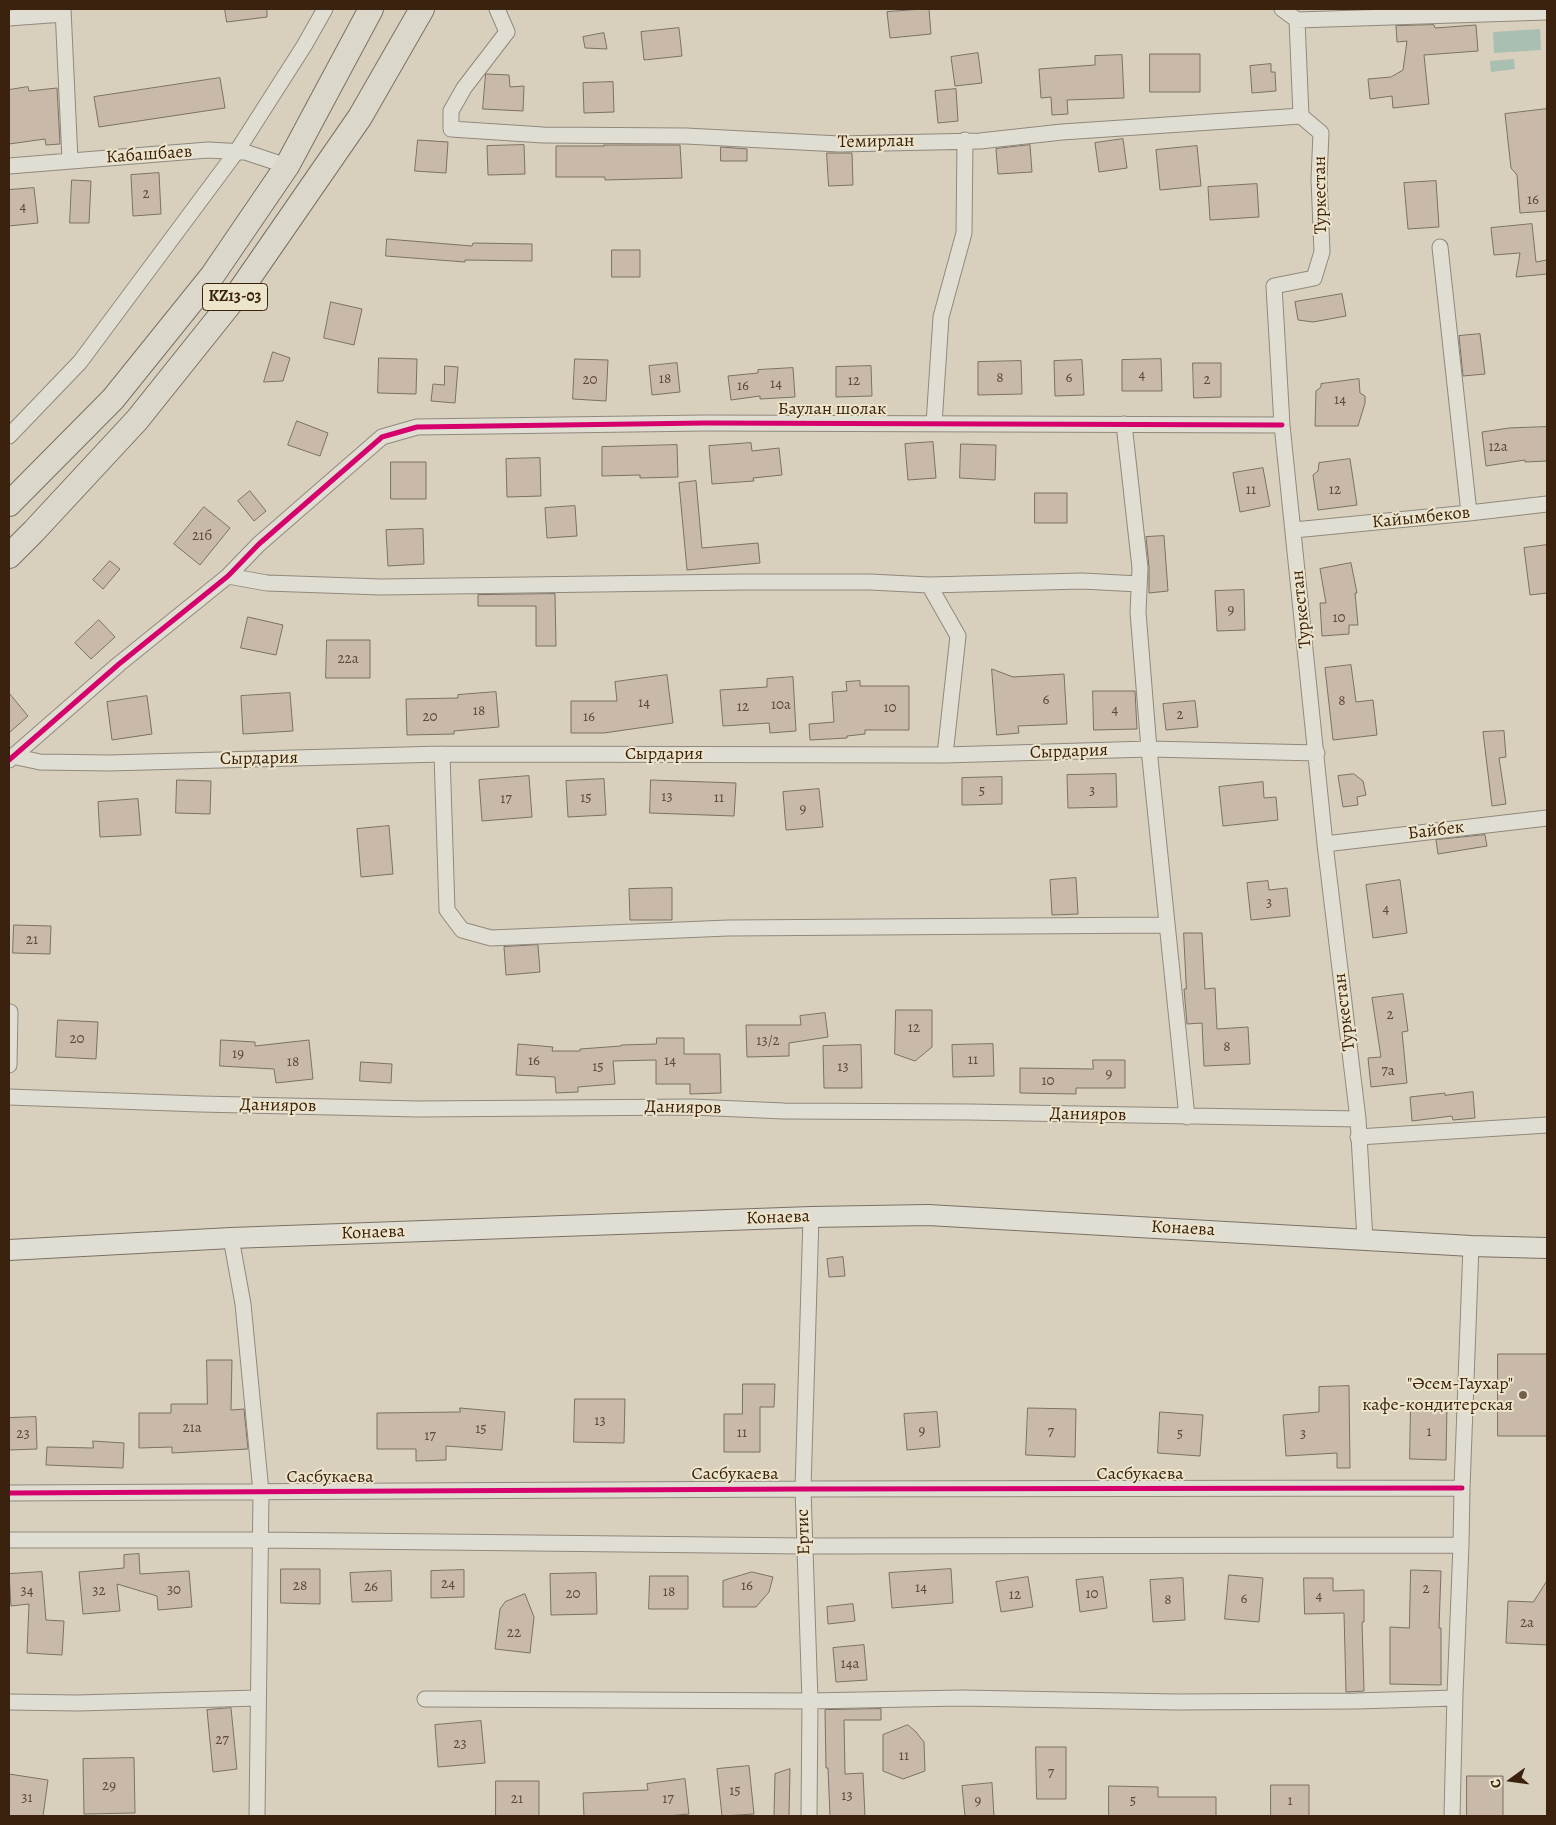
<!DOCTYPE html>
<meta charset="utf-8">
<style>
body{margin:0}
#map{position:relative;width:1556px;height:1825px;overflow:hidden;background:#d8d0bd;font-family:Alegreya,serif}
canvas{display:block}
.frame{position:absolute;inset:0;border:10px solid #3b220f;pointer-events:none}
.north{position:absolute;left:1486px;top:1755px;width:50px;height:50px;-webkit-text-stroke:4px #ede4cc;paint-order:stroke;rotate:256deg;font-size:14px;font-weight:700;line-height:20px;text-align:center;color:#3b220f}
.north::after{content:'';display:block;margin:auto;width:18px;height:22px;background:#3b220f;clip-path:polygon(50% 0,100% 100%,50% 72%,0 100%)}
</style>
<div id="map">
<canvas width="1556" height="1825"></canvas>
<div class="frame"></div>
<div class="north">С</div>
</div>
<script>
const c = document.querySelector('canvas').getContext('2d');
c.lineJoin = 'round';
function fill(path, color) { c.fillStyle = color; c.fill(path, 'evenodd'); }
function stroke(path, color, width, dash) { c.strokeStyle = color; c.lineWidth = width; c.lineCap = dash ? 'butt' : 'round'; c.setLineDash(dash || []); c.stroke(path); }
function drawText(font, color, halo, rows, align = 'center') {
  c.font = font + ' Alegreya,serif'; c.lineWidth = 4; c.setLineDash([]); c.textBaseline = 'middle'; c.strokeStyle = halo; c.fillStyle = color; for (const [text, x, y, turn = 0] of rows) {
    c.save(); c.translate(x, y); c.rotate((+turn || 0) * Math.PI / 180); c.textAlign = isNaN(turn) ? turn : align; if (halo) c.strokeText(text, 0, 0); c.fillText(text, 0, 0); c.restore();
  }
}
const water = new Path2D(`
 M 1540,29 L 1541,50 L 1494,53 L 1493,32 Z
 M 1514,59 L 1515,69 L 1491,72 L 1490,61 Z`);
const building = new Path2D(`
 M 225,9 L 267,9 L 267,17 L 227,22 Z
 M 929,9 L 931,34 L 890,38 L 887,12 Z
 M 1434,25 L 1435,28 L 1476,25 L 1478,51 L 1424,55 L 1429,104 L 1393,108 L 1392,96 L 1370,99 L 1368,79 L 1391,77 L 1403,70 L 1407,41 L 1397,42 L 1396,26 Z
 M 679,28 L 682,56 L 644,60 L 641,32 Z
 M 604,33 L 607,49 L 585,48 L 583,37 Z
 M 978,53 L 982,83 L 955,86 L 951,57 Z
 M 1150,54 L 1200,54 L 1200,92 L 1150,92 Z
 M 1122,55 L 1124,98 L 1067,100 L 1068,114 L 1052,115 L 1051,97 L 1041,98 L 1039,69 L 1095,65 L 1095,56 Z
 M 1271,64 L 1271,72 L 1275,72 L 1276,91 L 1252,93 L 1250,66 Z
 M 486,74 L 509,75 L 510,87 L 524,86 L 523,111 L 483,109 Z
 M 220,78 L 225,108 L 99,127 L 94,97 Z
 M 613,82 L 614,112 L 584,113 L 583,83 Z
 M 28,87 L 29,91 L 57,88 L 60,144 L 46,145 L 45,139 L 9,144 L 9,90 Z
 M 956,89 L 958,121 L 938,123 L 935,91 Z
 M 1547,109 L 1547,211 L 1520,213 L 1517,175 L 1511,168 L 1505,114 Z
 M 1123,139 L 1127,168 L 1099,172 L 1095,143 Z
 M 418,140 L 448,142 L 446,173 L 415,171 Z
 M 524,145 L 525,174 L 488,175 L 487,146 Z
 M 604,145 L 680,145 L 682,178 L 605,180 L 605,177 L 556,177 L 556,146 L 604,146 Z
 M 1030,145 L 1032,172 L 998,174 L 996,149 Z
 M 1197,146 L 1201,186 L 1160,190 L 1156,150 Z
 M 721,147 L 747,149 L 747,161 L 721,161 Z
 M 827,153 L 852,153 L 853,185 L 829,186 Z
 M 159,173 L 161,214 L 133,216 L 131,175 Z
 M 72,180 L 91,181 L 89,223 L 70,223 Z
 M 1436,181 L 1439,227 L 1408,229 L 1404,183 Z
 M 1257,184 L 1259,217 L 1210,220 L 1208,187 Z
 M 34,188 L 38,223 L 9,226 L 9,190 Z
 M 1532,224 L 1536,262 L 1547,260 L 1547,274 L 1516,277 L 1520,253 L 1494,255 L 1491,228 Z
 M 387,239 L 472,246 L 473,243 L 532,244 L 532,261 L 465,260 L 465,262 L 386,256 Z
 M 612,250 L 640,250 L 640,277 L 612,277 Z
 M 1342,294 L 1346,316 L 1313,322 L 1298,320 L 1295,302 Z
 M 331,302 L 362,309 L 354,345 L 324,338 Z
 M 1480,334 L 1485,374 L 1463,376 L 1459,336 Z
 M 273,352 L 290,358 L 283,381 L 264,382 Z
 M 379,358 L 417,359 L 416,394 L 378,393 Z
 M 575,359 L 608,360 L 606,401 L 573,399 Z
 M 1161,359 L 1162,391 L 1122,391 L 1122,360 Z
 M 1082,360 L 1084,395 L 1055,396 L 1054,361 Z
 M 1021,361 L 1022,394 L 978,395 L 978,362 Z
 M 677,363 L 680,392 L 652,395 L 649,366 Z
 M 1193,363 L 1221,363 L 1221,397 L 1194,398 Z
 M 445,366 L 458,367 L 455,403 L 431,401 L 433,384 L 444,385 Z
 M 871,366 L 872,396 L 836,397 L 836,367 Z
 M 793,368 L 795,397 L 760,399 L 760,396 L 731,400 L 728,376 L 758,373 L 758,370 Z
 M 1359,379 L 1360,393 L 1365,396 L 1365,403 L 1358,426 L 1315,426 L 1316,391 L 1321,387 L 1321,384 Z
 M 297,421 L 328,433 L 320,456 L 288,445 Z
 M 1547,427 L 1547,461 L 1525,462 L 1525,460 L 1486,466 L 1482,432 L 1509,428 Z
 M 933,442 L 936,478 L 908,480 L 905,444 Z
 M 751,443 L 752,451 L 779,448 L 782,475 L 753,478 L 754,481 L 712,484 L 709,446 Z
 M 961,444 L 996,445 L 995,480 L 960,478 Z
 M 677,445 L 678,477 L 640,478 L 640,475 L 602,476 L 602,447 Z
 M 540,458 L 541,496 L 507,497 L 506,459 Z
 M 1350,459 L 1357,505 L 1318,510 L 1313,475 L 1318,471 L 1319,463 Z
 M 391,462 L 426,462 L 426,499 L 391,499 Z
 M 1263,468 L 1270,506 L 1240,512 L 1233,473 Z
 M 696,481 L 702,548 L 758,543 L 760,563 L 687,570 L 679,483 Z
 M 250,491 L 266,511 L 254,521 L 238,501 Z
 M 1035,493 L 1067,493 L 1067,523 L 1035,523 Z
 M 575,506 L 577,536 L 547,538 L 545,508 Z
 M 204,507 L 230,528 L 200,565 L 174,544 Z
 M 423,529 L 424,564 L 388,566 L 386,530 Z
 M 1164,536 L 1168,591 L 1149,593 L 1149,567 L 1146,537 Z
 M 1547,545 L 1547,593 L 1530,595 L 1524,548 Z
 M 110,561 L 120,569 L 103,589 L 93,580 Z
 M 1351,563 L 1357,593 L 1355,593 L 1358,625 L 1349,625 L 1349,634 L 1322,636 L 1320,603 L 1326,603 L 1320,569 Z
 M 1244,590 L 1245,630 L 1217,631 L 1215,591 Z
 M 555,594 L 556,646 L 536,646 L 536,606 L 478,606 L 478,595 Z
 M 248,617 L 283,625 L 276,655 L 241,648 Z
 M 99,620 L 115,637 L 91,659 L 75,643 Z
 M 327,640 L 370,640 L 370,678 L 326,678 Z
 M 1351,665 L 1356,702 L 1373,700 L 1377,735 L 1333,740 L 1325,668 Z
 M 992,669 L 1013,677 L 1064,674 L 1067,724 L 1018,726 L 1019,733 L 997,735 Z
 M 667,675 L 673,723 L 604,733 L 571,733 L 571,701 L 617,701 L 615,682 Z
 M 793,677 L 796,731 L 770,733 L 769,723 L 723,726 L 720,690 L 767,687 L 767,679 Z
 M 860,681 L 860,686 L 909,686 L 909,730 L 865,730 L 865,734 L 847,736 L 847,738 L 810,740 L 809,724 L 834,722 L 832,692 L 847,691 L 846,682 Z
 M 1093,691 L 1135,691 L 1137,729 L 1094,730 Z
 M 496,692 L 499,727 L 454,731 L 454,734 L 407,735 L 406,699 L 458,698 L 458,695 Z
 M 9,693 L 28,716 L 9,733 Z
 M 290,693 L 293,731 L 243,734 L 241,696 Z
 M 147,696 L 152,734 L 112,740 L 107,702 Z
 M 1195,701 L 1198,727 L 1166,730 L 1163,704 Z
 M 1504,731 L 1506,757 L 1499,758 L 1506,804 L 1492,806 L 1483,732 Z
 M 1116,774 L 1117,807 L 1068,808 L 1067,775 Z
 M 1354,774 L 1363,781 L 1366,795 L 1357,797 L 1358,805 L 1343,807 L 1338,776 Z
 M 529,776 L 532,817 L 482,821 L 479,780 Z
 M 1002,777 L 1002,804 L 962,805 L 962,778 Z
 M 604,779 L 606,815 L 568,817 L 566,781 Z
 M 177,780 L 211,781 L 210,814 L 176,813 Z
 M 651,780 L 736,783 L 734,816 L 650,813 Z
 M 1263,782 L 1264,798 L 1276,797 L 1278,820 L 1223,826 L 1219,787 Z
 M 819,789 L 823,827 L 786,830 L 783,792 Z
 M 138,799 L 141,835 L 100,837 L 98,802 Z
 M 389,826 L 393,874 L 361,877 L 357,829 Z
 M 1485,835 L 1487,846 L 1438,854 L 1436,840 Z
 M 1076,878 L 1078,914 L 1052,915 L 1050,880 Z
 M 1400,880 L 1407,933 L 1373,938 L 1366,885 Z
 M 1268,881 L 1269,890 L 1287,888 L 1290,916 L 1251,920 L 1247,883 Z
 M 672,888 L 672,920 L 630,920 L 629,889 Z
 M 14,925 L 51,926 L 50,954 L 13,953 Z
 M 1184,933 L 1202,933 L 1205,989 L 1215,988 L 1217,1029 L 1248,1027 L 1250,1064 L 1204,1066 L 1202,1023 L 1187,1024 L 1184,989 L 1186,989 Z
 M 538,945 L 540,972 L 506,975 L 504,947 Z
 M 1403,994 L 1408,1031 L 1402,1032 L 1407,1083 L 1371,1087 L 1368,1058 L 1381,1057 L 1372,998 Z
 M 896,1010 L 932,1010 L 932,1047 L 915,1061 L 895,1054 Z
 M 825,1013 L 828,1037 L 789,1043 L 789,1056 L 747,1057 L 746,1025 L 801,1025 L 800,1016 Z
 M 58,1020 L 98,1022 L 96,1059 L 56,1057 Z
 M 657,1038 L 684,1038 L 684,1054 L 720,1054 L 721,1093 L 690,1094 L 690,1084 L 656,1084 L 656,1060 L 613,1061 L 615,1084 L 578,1087 L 578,1092 L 556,1093 L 555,1077 L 516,1075 L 518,1044 L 553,1047 L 552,1051 L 580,1051 L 580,1049 L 621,1046 L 621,1045 L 656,1044 Z
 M 221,1040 L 255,1042 L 255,1046 L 309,1040 L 313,1079 L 276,1083 L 274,1069 L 220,1066 Z
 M 993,1044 L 994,1076 L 953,1077 L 952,1045 Z
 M 861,1045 L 862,1088 L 824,1088 L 823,1046 Z
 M 1093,1060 L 1125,1060 L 1125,1088 L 1076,1088 L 1076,1094 L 1020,1093 L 1020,1068 L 1093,1069 Z
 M 361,1062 L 392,1064 L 391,1083 L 360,1081 Z
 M 1473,1092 L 1475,1118 L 1453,1120 L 1452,1116 L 1412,1121 L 1410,1097 L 1445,1093 L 1445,1095 Z
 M 843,1257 L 845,1276 L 829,1277 L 827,1259 Z
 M 1498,1354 L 1547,1354 L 1547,1436 L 1498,1436 Z
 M 207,1360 L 232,1360 L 231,1410 L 244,1409 L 248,1449 L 172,1453 L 172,1447 L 139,1448 L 139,1413 L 171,1413 L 171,1404 L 207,1404 Z
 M 743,1384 L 775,1384 L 774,1407 L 760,1407 L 760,1452 L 724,1452 L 724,1414 L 742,1414 Z
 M 1349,1386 L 1350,1468 L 1337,1468 L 1337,1453 L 1286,1456 L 1283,1415 L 1319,1412 L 1319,1387 Z
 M 575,1399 L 625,1399 L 624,1443 L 574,1442 Z
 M 1411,1404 L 1447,1405 L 1446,1460 L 1410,1459 Z
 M 460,1408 L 505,1412 L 502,1450 L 446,1446 L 446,1460 L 416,1461 L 416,1449 L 377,1449 L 377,1413 L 460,1412 Z
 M 1028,1408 L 1076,1409 L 1075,1457 L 1026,1455 Z
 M 937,1412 L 940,1447 L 907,1450 L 904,1414 Z
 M 1160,1412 L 1203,1415 L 1200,1456 L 1158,1453 Z
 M 36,1417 L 37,1449 L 9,1450 L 9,1418 Z
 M 93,1441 L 124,1443 L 123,1468 L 46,1465 L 47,1447 L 93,1448 Z
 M 139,1554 L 140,1574 L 189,1571 L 192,1607 L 158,1610 L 157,1596 L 117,1584 L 120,1611 L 83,1614 L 79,1572 L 124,1568 L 124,1555 Z
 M 281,1569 L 320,1569 L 320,1604 L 281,1603 Z
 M 951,1569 L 953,1603 L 892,1608 L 889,1573 Z
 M 464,1570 L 464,1597 L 431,1598 L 431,1571 Z
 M 1411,1570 L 1441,1571 L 1439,1628 L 1441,1628 L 1441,1685 L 1390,1684 L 1390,1627 L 1409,1628 Z
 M 391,1571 L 392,1601 L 352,1602 L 350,1573 Z
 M 42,1572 L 46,1620 L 64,1621 L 62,1655 L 27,1653 L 29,1604 L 11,1606 L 9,1574 Z
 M 752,1572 L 773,1577 L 769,1592 L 756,1607 L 723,1607 L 723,1581 Z
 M 596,1573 L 597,1614 L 551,1615 L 550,1574 Z
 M 1229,1575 L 1263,1578 L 1259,1622 L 1225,1619 Z
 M 650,1576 L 688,1576 L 688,1609 L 649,1609 Z
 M 1028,1577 L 1033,1607 L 1001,1612 L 996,1582 Z
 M 1103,1577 L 1107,1608 L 1080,1612 L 1076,1580 Z
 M 1183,1578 L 1185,1620 L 1153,1622 L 1150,1580 Z
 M 1304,1578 L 1333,1578 L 1333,1591 L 1364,1590 L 1364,1622 L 1362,1622 L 1364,1691 L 1346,1692 L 1344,1613 L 1305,1614 Z
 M 1547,1581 L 1547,1645 L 1506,1643 L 1508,1601 L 1533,1602 Z
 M 525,1594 L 534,1617 L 530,1653 L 495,1649 L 500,1609 L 505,1602 Z
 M 853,1604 L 855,1621 L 828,1624 L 827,1607 Z
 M 864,1645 L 867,1680 L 836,1682 L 833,1648 Z
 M 231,1708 L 237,1769 L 213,1772 L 207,1710 Z
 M 881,1709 L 881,1720 L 844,1720 L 845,1774 L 863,1773 L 865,1816 L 830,1816 L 828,1768 L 826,1768 L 825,1710 Z
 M 481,1721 L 485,1763 L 438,1767 L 435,1725 Z
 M 908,1725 L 916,1732 L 924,1742 L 925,1771 L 903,1779 L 883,1771 L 883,1735 Z
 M 1036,1747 L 1066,1747 L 1066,1799 L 1037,1799 Z
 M 134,1758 L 135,1813 L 84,1814 L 83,1759 Z
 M 749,1766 L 754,1814 L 722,1816 L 717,1769 Z
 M 790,1769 L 789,1816 L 774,1816 L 775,1774 Z
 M 9,1774 L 48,1780 L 43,1816 L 9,1816 Z
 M 1467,1776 L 1503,1776 L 1503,1816 L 1467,1816 Z
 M 685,1779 L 689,1814 L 667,1816 L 584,1816 L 583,1793 L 648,1790 L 647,1784 Z
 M 496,1781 L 539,1781 L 539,1816 L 496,1816 Z
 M 992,1783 L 994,1816 L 965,1816 L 962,1786 Z
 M 1271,1785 L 1309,1785 L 1309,1816 L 1271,1816 Z
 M 1109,1786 L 1158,1787 L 1158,1797 L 1216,1797 L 1216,1816 L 1109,1816 Z`);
const minor = new Path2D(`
 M 63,9 L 70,160
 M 497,9 L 507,32 L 464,88 L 451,111 L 451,129 L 543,135 L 686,136 L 839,144 L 980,141 L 1062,132 L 1301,116
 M 1282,9 L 1297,20 L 1547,12
 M 9,18 L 63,14
 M 1297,20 L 1301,116 L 1321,133 L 1319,179 L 1322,252 L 1314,278 L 1274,286 L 1282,425 L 1325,844 L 1358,1119 L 1365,1240
 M 9,166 L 208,150 L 245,152 L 287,166
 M 1440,247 L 1469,513
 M 934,424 L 941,317 L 964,233 L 965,140
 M 1124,424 L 1140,568 L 1138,612 L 1149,749 L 1187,1117
 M 9,436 L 80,362 L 237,151 L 304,46 L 325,9
 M 1294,530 L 1469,513 L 1547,504
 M 228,576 L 267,583 L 381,587 L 742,582 L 870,582 L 929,585 L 958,636 L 945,755
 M 929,585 L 1082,581 L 1139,584
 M 442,754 L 447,910 L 462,930 L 491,938 L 728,928 L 1166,925
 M 12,756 L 40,762 L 109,763 L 442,754 L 945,755 L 1149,749 L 1317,753
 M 9,760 L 119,664 L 228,576 L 259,544 L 382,437 L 417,427 L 705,423 L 1282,425
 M 1325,844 L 1547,818
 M 9,1065 L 10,1012
 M 9,1097 L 200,1104 L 418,1109 L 692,1107 L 784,1111 L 969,1112 L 1358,1119
 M 1358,1137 L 1547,1125
 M 231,1238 L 243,1304 L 261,1492 L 257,1816
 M 9,1493 L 803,1489 L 1462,1488
 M 9,1540 L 260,1540 L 805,1546 L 1461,1545
 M 425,1699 L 810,1701 L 961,1698 L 1176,1702 L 1356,1701 L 1455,1698
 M 9,1702 L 78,1703 L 258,1698
 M 809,1816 L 810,1701 L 803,1489 L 811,1217
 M 1452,1816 L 1455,1694 L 1461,1545 L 1462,1488 L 1471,1246`);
const secondary = new Path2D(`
 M 9,1250 L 231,1238 L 811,1217 L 928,1215 L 1471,1246 L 1547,1248`);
const trunk = new Path2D(`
 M 9,504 L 113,399 L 212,276 L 287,166 L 371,9
 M 9,556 L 34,531 L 137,420 L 237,295 L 360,117 L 422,9`);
const cycleway = new Path2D(`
 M 9,760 L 119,664 L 228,576 L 259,544 L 382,437 L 417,427 L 705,423 L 1282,425
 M 9,1493 L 803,1489 L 1462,1488`);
const markers = [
 [1523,1395,5,"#725f4c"]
];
const numberNames = [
 ["2",146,194],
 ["16",1533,200],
 ["4",23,207],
 ["4",1142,375],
 ["8",1000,378],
 ["6",1069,378],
 ["18",665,379],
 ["20",590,380],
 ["2",1207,380],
 ["12",854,381],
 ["14",776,384],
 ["16",743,386],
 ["14",1340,400],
 ["12а",1498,447],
 ["11",1251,490],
 ["12",1335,490],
 ["21б",202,536],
 ["9",1231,610],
 ["10",1339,618],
 ["22а",348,659],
 ["6",1046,700],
 ["8",1342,701],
 ["14",644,703],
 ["10а",781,705],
 ["12",743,707],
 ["10",890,708],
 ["4",1115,710],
 ["18",479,711],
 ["2",1180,715],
 ["20",430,717],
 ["16",589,717],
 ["5",982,791],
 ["3",1092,791],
 ["13",667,797],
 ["15",586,798],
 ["11",719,798],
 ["17",506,799],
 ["9",803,809],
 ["3",1269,903],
 ["4",1386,909],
 ["21",32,940],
 ["2",1390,1015],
 ["12",914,1028],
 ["20",77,1039],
 ["13/2",768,1041],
 ["8",1227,1047],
 ["19",238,1054],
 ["11",973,1060],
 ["16",534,1061],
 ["14",670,1061],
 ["18",293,1062],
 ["15",598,1067],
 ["13",843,1067],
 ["7а",1388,1071],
 ["9",1109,1074],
 ["10",1048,1081],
 ["13",600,1421],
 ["21а",192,1428],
 ["15",481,1429],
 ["9",922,1431],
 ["7",1051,1432],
 ["1",1429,1432],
 ["11",742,1433],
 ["23",23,1434],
 ["5",1180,1434],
 ["3",1303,1434],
 ["17",430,1436],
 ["24",448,1584],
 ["28",300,1586],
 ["16",747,1586],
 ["26",371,1587],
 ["14",921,1588],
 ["2",1426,1589],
 ["30",174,1590],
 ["34",27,1591],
 ["32",99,1591],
 ["18",669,1592],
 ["20",573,1594],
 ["10",1092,1594],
 ["12",1015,1595],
 ["4",1319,1596],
 ["6",1244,1599],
 ["8",1168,1600],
 ["2а",1527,1623],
 ["22",514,1633],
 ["14а",850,1664],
 ["27",222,1740],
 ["23",460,1744],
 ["11",904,1756],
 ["7",1051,1773],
 ["29",109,1786],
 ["15",735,1791],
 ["13",847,1796],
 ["31",27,1798],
 ["21",517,1799],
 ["17",668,1799],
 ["9",978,1801],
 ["5",1133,1801],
 ["1",1290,1801]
];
const shields = [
 [235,297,65]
];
const shieldNames = [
 ["KZ13-03",235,297]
];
const streetNames = [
 ["Темирлан",876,142,-1],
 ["Кабашбаев",149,155,-4],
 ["Туркестан",1321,195,-91],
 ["Баулан шолак",832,410],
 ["Кайымбеков",1421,518,-6],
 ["Туркестан",1302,609,-96],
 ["Сырдария",1069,752,-2],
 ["Сырдария",664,755],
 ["Сырдария",259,759,-1],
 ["Байбек",1436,831,-7],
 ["Туркестан",1345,1012,-97],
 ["Данияров",278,1106,1],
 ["Данияров",683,1108,1],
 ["Данияров",1088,1115,1],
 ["Конаева",778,1218,-2],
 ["Конаева",1183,1229,3],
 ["Конаева",373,1233,-2],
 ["Сасбукаева",735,1475],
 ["Сасбукаева",1140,1475],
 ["Сасбукаева",330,1478],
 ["Ертис",804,1532,-92]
];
const poiNames = [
 ["\"Әсем-Гаухар\"",1513,1385],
 ["кафе-кондитерская",1513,1406]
];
fill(water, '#a9bfb2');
fill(building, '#c9b9a9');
stroke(building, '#7a7165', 1);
stroke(minor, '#90897c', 17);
stroke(secondary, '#7a7165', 22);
stroke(trunk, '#7a7165', 26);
stroke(minor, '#e0ddd3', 15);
stroke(secondary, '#e0ddd3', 20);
stroke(trunk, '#dbd7cb', 24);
stroke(cycleway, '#d6006c', 5);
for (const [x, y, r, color] of markers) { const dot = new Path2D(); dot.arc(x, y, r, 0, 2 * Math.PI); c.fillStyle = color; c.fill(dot); stroke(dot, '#ede4cc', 2); }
drawText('15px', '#5e4836', null, numberNames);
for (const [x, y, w] of shields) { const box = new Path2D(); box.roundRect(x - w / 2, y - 13.5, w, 27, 4); c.fillStyle = '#ede4cc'; c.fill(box); stroke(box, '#3b220f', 1); }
drawText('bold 16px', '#3b220f', null, shieldNames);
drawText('18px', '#3b220f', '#ede4cc', streetNames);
drawText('18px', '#3b220f', '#ede4cc', poiNames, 'right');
</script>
